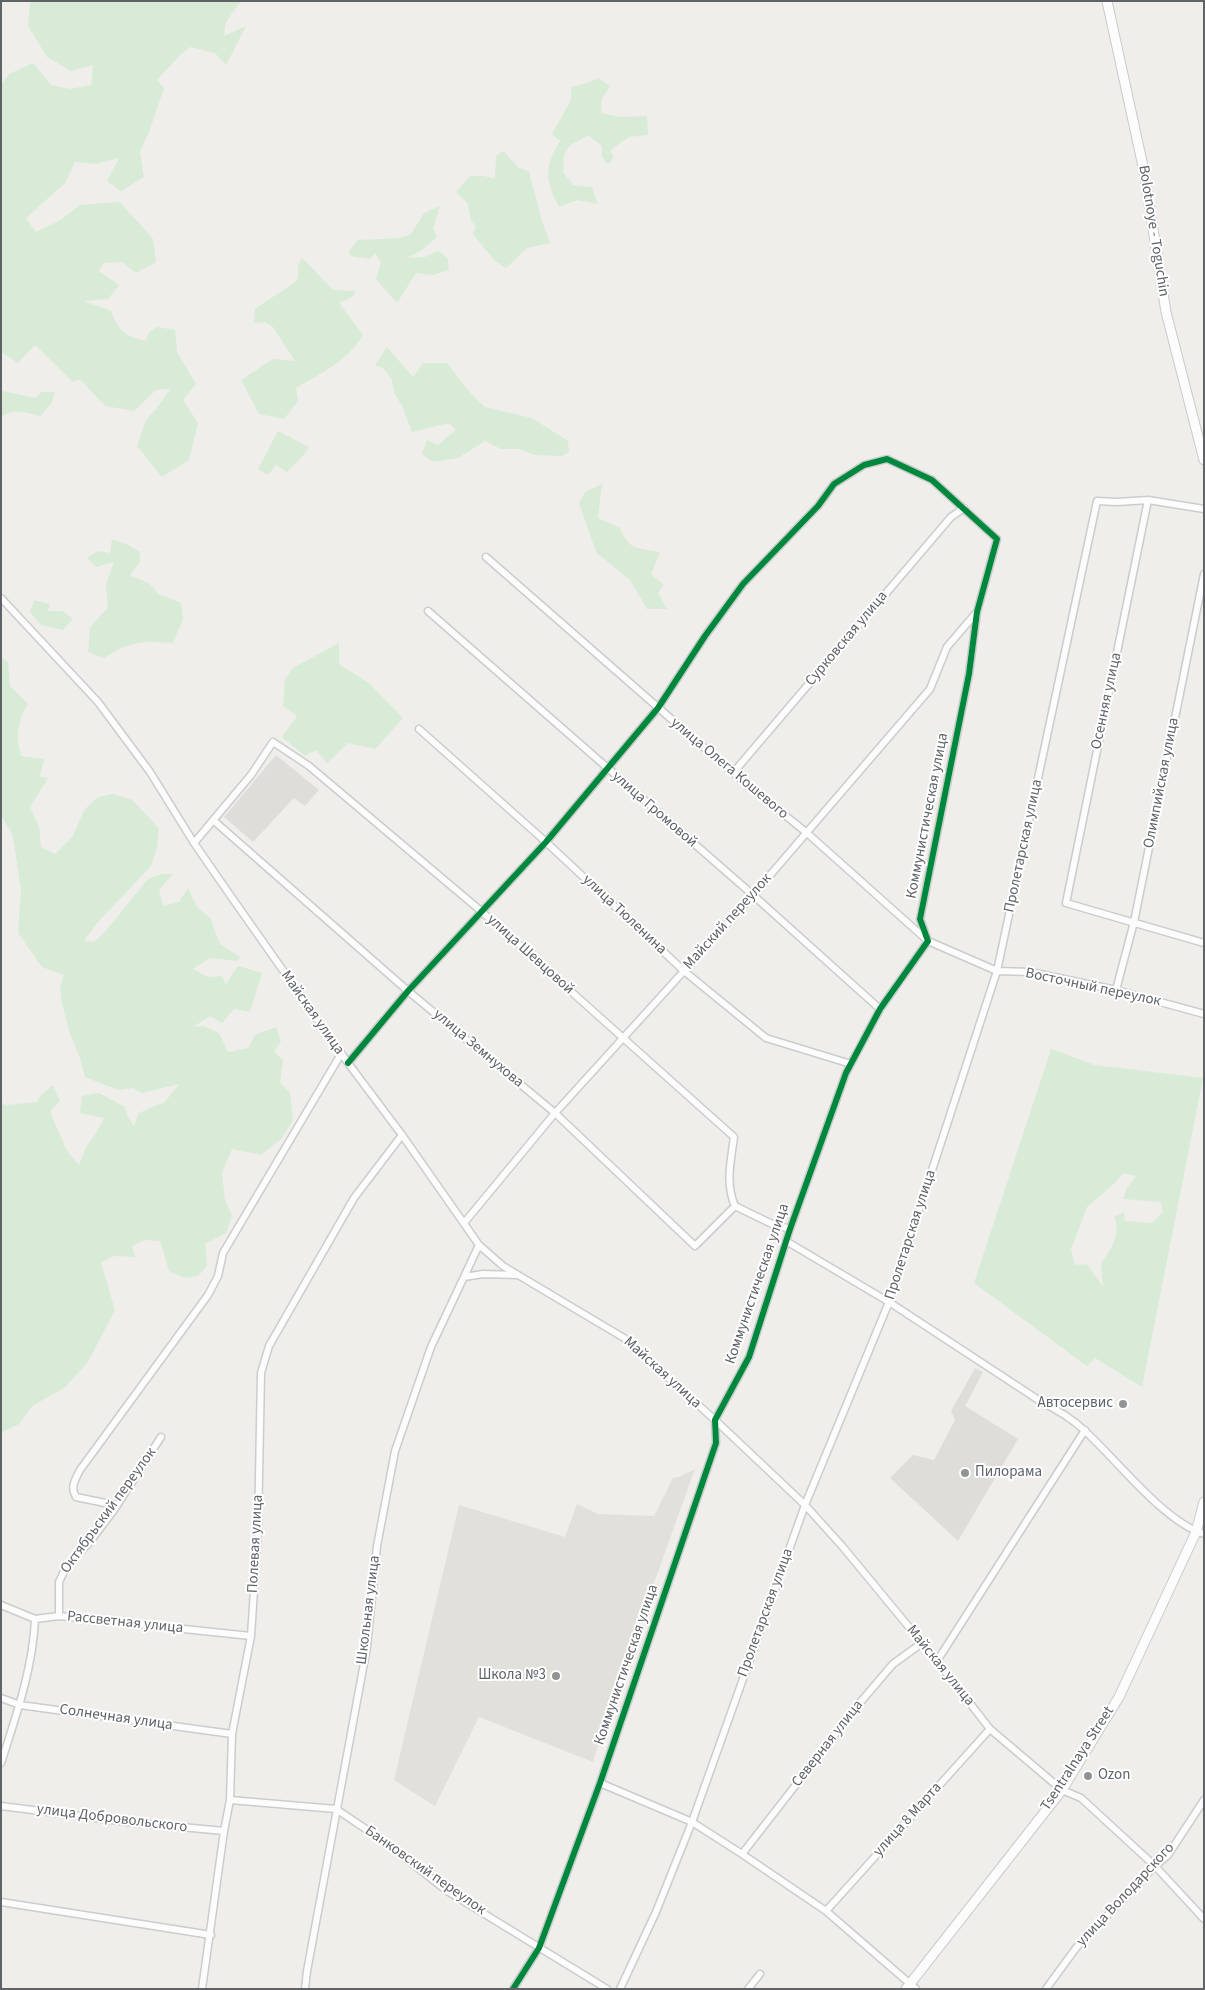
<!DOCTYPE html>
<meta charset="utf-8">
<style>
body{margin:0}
#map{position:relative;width:1205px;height:1990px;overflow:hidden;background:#efeeea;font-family:"Source Sans 3",sans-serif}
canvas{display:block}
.frame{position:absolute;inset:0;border:2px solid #5f6368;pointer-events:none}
</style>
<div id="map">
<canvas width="1205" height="1990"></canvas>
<div class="frame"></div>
</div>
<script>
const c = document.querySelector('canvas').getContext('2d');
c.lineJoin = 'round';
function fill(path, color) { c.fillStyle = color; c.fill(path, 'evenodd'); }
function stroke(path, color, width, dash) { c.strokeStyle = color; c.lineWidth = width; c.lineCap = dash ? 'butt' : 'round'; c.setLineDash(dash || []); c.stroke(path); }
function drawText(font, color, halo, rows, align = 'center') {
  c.font = font + ' "Source Sans 3",sans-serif'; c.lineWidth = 4; c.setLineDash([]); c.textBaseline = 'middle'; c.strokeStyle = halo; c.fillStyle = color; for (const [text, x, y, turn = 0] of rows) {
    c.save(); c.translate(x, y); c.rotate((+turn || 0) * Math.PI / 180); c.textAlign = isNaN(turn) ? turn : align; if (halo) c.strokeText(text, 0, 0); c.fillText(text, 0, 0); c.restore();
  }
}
const industrial = new Path2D(`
 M 276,755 L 319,790 L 305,806 L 294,798 L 253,842 L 224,817 Z
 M 975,1368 L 983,1372 L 965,1406 L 1018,1439 L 958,1541 L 890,1478 L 913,1455 L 934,1460 L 955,1420 L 951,1411 Z`);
const education = new Path2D(`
 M 695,1469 L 615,1691 L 593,1762 L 479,1717 L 435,1806 L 394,1780 L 459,1505 L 565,1537 L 577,1504 L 598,1514 L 654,1516 L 673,1478 L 679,1477 Z`);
const green = new Path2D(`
 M 34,1 L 241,1 L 226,22 L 224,36 L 246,26 L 226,65 L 215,53 L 190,47 L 181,54 L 157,80 L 164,88 L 149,132 L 140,152 L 144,177 L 121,191 L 107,181 L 119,158 L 95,164 L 75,162 L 65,183 L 26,218 L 36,232 L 59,221 L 80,205 L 120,202 L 153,239 L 156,262 L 136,273 L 122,262 L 103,263 L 99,271 L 119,285 L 108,299 L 84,301 L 111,311 C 119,331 124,336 146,341 L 149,332 L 157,327 L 175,330 L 177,352 L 196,384 L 183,400 L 198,423 L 189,460 L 162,477 L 137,446 L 146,420 L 157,408 L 170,389 L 156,390 L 134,411 L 105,406 L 80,379 L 73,382 L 35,345 L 18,363 L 1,352 L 1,85 L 9,74 L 33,63 L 51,85 L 70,89 L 91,85 L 93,65 L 71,71 L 47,57 L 28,26 L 30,3 Z
 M 598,78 L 610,86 L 602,99 L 601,113 L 621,117 L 647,116 L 648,135 L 629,137 L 610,150 L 614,157 L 608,164 L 602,157 L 602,146 L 588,135 L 569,146 L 564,155 L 563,172 L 573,185 L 592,187 L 598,204 L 577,200 L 559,207 C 545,179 544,168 560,141 L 552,134 L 571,100 L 571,87 L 587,83 Z
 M 503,151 L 518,167 L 529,172 L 542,221 L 550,243 L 527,248 L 506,268 L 495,261 L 473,234 L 476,226 L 471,221 L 468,204 L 456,192 L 470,176 L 484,176 L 495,179 L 496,156 Z
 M 440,206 L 433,228 L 437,237 L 422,250 L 407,258 L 425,257 L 438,251 L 448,258 L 449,270 L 433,275 L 416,273 L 397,303 L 376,279 L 381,262 L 375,253 L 370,259 L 350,256 L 349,251 L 358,240 L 400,238 L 411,234 L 424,213 Z
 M 302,258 L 333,290 L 356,291 L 352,297 L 339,303 L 363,335 C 348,361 321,373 296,388 L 298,401 L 284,419 L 259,414 L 241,380 L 273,359 L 295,361 L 273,327 L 265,322 L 254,323 L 255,309 C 261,304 296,283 297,280 C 300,272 295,269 302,258 Z
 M 387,347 L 413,377 L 423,363 L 447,363 L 467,389 L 485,407 L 532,418 L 568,441 L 569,452 L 562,456 L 535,455 L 518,449 L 501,449 L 485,441 L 458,458 L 433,462 L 422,454 L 427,440 L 438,445 L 456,430 L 449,423 L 412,432 L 403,408 L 394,392 L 392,380 L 384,369 L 375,365 Z
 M 1,387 L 2,391 L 36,398 L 41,392 L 55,392 L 51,404 L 40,416 C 26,412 15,408 3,416 L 1,415 Z
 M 278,431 L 309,447 L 302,457 L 287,472 L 276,465 L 268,475 L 258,469 Z
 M 602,484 L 598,518 L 620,528 C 629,551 638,548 660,552 L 651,574 L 664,585 L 658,593 L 667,609 L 647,609 L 630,580 L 596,552 L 579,503 L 585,492 Z
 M 112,539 L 128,545 L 140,552 L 140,562 L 130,575 L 150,584 L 158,594 L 181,603 L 183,619 L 173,643 C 140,641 133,641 104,658 L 88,652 L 90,627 L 108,608 L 106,584 L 114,562 L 96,567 L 87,558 L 98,551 L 110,553 Z
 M 34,600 L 50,604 L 48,611 L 63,611 L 73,619 L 63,630 L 41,625 L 30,612 Z
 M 339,643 L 339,664 L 370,684 L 403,718 L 375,749 L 348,743 L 327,763 L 316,750 L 305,756 L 282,737 L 297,716 L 283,706 L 285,679 L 293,668 Z
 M 1,657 L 8,662 L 10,686 L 28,704 C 17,722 16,736 21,756 L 44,759 L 40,777 L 48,778 L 30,807 L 39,827 L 41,847 L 55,854 L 73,836 L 84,810 L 98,797 L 113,794 L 132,800 L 159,828 L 157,847 L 151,866 L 97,923 L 84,941 L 94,942 L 104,933 L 148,879 L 161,874 L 173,874 L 159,890 L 163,906 L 179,902 L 188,888 L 197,907 L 210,918 L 220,944 L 240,957 L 238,961 L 210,958 L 193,969 L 208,977 L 222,976 L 226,984 L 238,966 L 262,973 L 250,1012 L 234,1009 L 222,1023 L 210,1016 L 193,1027 L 204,1026 L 219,1033 L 228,1052 L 248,1048 L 255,1035 L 276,1027 L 281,1041 L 274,1052 L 283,1060 L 280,1083 L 290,1092 L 293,1120 L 282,1138 L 261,1155 L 232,1149 L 222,1173 L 225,1200 L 232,1216 L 226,1233 L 205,1244 L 207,1266 L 198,1276 L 185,1278 L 169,1271 L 160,1241 L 145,1240 L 132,1246 L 135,1257 L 114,1256 L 101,1262 L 115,1310 L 88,1362 L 64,1388 L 32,1406 L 19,1424 L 1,1433 L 1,1102 L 6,1105 L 37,1102 L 40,1096 L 53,1085 L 60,1101 L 51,1110 L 51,1114 L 67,1151 L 79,1165 L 86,1147 L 96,1133 L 104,1118 L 80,1113 L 82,1096 L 99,1093 L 125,1107 L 127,1115 L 134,1126 L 139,1113 L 165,1102 L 179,1084 L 142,1093 L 133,1088 L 118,1090 L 85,1077 L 80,1058 L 69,1031 L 62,1003 L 60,988 L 64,975 L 42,967 L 18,933 L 21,890 L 13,836 L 1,815 Z
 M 1051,1049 L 1095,1065 L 1203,1078 L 1142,1387 L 1095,1358 L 1087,1366 L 974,1283 ZM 1123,1173 L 1136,1176 L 1127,1188 L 1123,1199 L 1161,1202 L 1163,1212 L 1152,1223 L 1125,1221 L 1124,1212 L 1114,1217 C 1122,1233 1111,1250 1101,1263 L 1103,1287 L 1087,1264 L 1075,1265 L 1071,1249 L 1087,1207 L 1116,1182 Z`);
const minor = new Path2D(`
 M 1148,500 L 1066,903 L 1204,943
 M 486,557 L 733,773 L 807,833 L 928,941 L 997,971 L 1030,972 L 1116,990 L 1204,1014
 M 1,598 L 98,702 L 150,772 L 194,843 L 230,895 L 348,1063 L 402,1135 L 479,1245 L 503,1266 L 624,1338 L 715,1420 L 805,1505 L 842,1546 L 937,1661 L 990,1729 L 1062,1790 L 1081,1798 L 1155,1866 L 1204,1919
 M 428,611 L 753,895 L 880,1009
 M 419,729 L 546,842 L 684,971 L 766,1038 L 851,1064
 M 733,773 L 951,517 L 964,508
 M 213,820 L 408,991 L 555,1113 L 695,1246 L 735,1206
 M 194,843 L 251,775 L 273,742 L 309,766 L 481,911 L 734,1137 C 731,1160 725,1184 735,1206 L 772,1224 L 790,1229
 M 1116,990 L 1134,922 L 1204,574
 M 348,1063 L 408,991 L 546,842 L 658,708 L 705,636 L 743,584 L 818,506 L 834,484 L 864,465 L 887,459 L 932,480 L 997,539 L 977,612 L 969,674 L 920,919 L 928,941 L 880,1009 L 846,1073 L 790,1229 L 749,1357 L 715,1420 L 716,1443 L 600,1783 L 539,1948 L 513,1989
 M 464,1223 L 555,1113 L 753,895 L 930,689 L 947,647 L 976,613
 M 786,1241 L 889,1302 L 1037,1399 C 1054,1409 1071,1417 1085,1431 C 1117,1460 1164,1522 1204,1534
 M 464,1277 L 483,1274 L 517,1275
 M 114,1510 L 105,1503 L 76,1497 C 70,1487 75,1480 80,1470 L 208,1295 L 218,1276 L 223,1253 L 341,1054
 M 1,1605 L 35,1619 L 59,1616 L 251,1636
 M 59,1616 L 59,1582 L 66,1567 L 89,1543 L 114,1510 L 161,1437
 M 937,1661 L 1085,1430
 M 1,1698 L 20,1705 L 232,1734
 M 1,1763 C 16,1716 33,1668 35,1619
 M 600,1783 L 692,1822 L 742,1854 L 826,1911 L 916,1989
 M 230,1800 L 336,1809 L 385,1842 L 447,1891 L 607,1989
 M 1,1806 L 128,1822 L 224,1831
 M 742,1854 L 858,1705 L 893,1664 L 922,1643
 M 1,1902 L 211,1935
 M 826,1911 L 990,1729
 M 202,1989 L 224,1831 L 230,1800 L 232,1734 L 251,1636 L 258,1529 L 261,1373 L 269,1346 L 354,1198 L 402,1135
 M 305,1989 L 307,1971 L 367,1647 L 377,1546 L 395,1451 L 431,1347 L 479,1245
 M 620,1989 L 656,1912 L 692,1822 L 805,1505 L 889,1302 L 997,971 L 1097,501 L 1117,502 L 1148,500 L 1204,509
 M 748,1989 L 760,1974
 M 1046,1989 L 1076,1948 L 1155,1866 L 1168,1855 L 1204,1800`);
const secondary = new Path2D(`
 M 1107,1 L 1144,171 L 1166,312 L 1204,460
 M 906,1989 L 1062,1790 L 1119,1697 L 1196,1532 L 1204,1502`);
const cycleway = new Path2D(`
 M 348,1063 L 408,991 L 546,842 L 658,708 L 705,636 L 743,584 L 818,506 L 834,484 L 864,465 L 887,459 L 932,480 L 997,539 L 977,612 L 969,674 L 920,919 L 928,941 L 880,1009 L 846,1073 L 790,1229 L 749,1357 L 715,1420 L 716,1443 L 600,1783 L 539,1948 L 513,1989`);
const markers = [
 [1123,1404,5,"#919496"],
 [965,1473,5,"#919496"],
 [556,1676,5,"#919496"],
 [1088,1776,5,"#919496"]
];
const streetNames = [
 ["Bolotnoye - Toguchin",1153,231,81],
 ["Сурковская улица",847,639,-50],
 ["Осенняя улица",1107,701,-78],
 ["улица Олега Кошевого",729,769,40],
 ["Олимпийская улица",1162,783,-79],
 ["улица Громовой",654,810,41],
 ["Коммунистическая улица",928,816,-79],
 ["Пролетарская улица",1024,846,-78],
 ["улица Тюленина",624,915,43],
 ["Майский переулок",728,922,-48],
 ["улица Шевцовой",530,955,42],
 ["Восточный переулок",1093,988,12],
 ["Майская улица",312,1013,55],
 ["улица Земнухова",478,1049,40],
 ["Пролетарская улица",911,1235,-72],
 ["Коммунистическая улица",758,1284,-71],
 ["Майская улица",662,1373,42],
 ["Октябрьский переулок",109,1511,-54],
 ["Полевая улица",256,1544,-87],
 ["Школьная улица",369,1610,-83],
 ["Пролетарская улица",766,1613,-70],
 ["Рассветная улица",125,1623,6],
 ["Коммунистическая улица",627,1665,-71],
 ["Майская улица",940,1666,51],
 ["Солнечная улица",116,1718,8],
 ["Северная улица",828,1744,-52],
 ["Tsentralnaya Street",1078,1759,-57],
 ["улица Добровольского",112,1819,7],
 ["улица 8 Марта",908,1820,-48],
 ["Банковский переулок",425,1871,35],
 ["улица Володарского",1126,1895,-47]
];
const poiNames = [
 ["Автосервис",1113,1404],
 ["Пилорама",975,1473,"left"],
 ["Школа №3",546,1676],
 ["Ozon",1098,1776,"left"]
];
fill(industrial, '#dfddda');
fill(education, '#e2e0da');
fill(green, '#d8ebd6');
stroke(minor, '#cbcccc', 9);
stroke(secondary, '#cacacb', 11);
stroke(minor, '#fdfcfc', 6);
stroke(secondary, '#fdfcfc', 9);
stroke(cycleway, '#00873e', 6);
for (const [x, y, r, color] of markers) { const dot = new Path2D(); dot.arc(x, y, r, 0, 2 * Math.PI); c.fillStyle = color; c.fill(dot); stroke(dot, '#fff', 2); }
drawText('15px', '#5f6368', '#fff', streetNames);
drawText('15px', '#5f6368', '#fff', poiNames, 'right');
</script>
